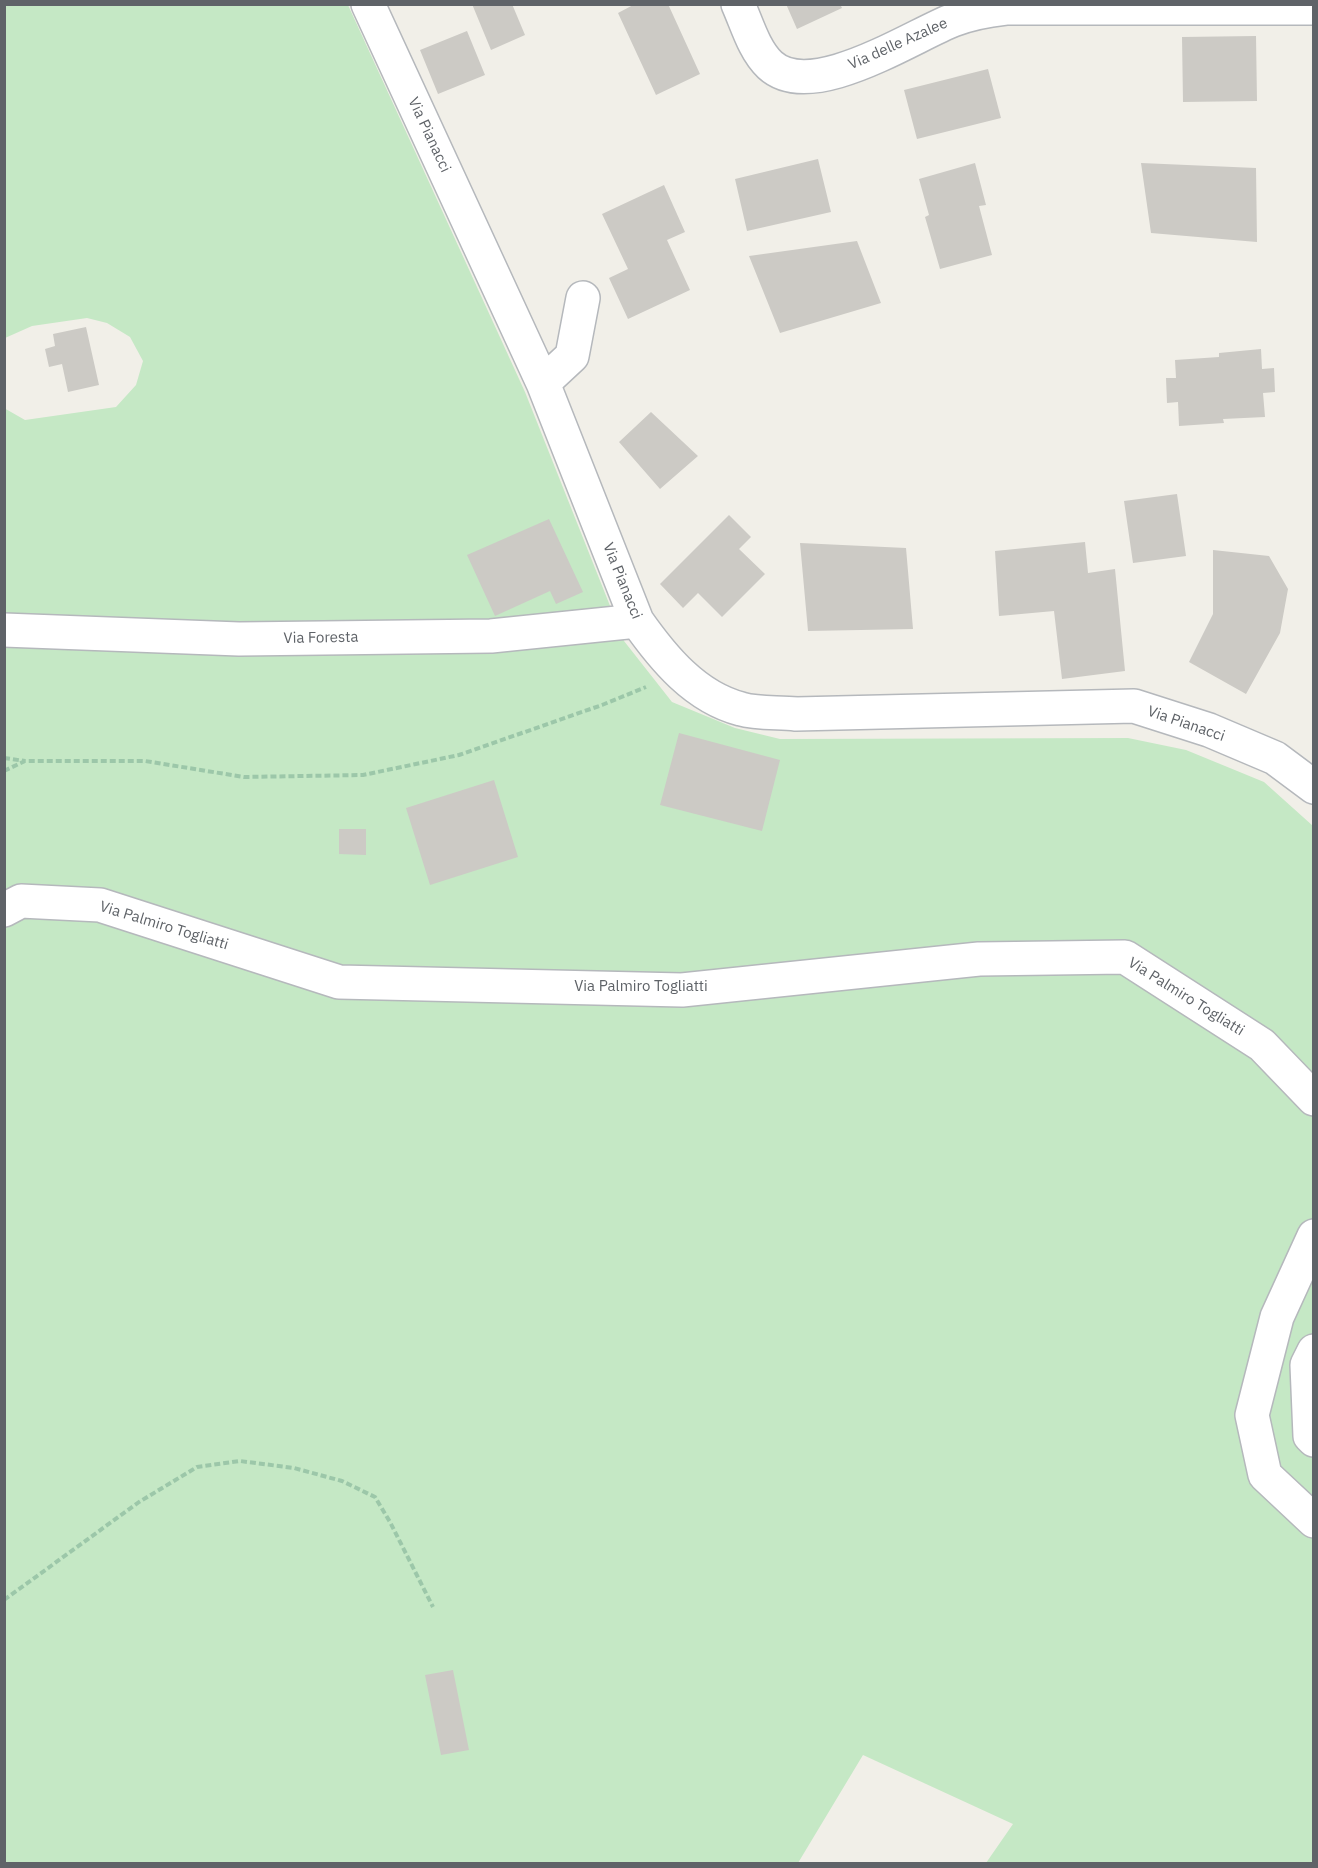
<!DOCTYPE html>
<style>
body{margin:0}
#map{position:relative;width:1318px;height:1868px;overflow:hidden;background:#f1efe8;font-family:"IBM Plex Sans",sans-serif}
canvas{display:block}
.frame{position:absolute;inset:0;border:6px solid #5f6368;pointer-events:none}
</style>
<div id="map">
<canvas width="1318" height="1868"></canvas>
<div class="frame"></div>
</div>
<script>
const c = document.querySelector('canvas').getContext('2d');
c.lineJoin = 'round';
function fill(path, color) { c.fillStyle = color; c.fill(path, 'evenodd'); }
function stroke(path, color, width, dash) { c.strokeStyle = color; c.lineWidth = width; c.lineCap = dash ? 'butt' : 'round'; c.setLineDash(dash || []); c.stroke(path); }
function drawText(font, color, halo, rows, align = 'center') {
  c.font = font + ' "IBM Plex Sans",sans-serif'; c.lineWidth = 6; c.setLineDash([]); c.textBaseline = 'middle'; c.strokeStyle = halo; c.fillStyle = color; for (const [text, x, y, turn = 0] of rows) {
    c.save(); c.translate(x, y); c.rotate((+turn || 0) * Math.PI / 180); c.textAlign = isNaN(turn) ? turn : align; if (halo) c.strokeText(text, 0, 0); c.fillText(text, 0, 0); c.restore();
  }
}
const green = new Path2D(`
 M 5,5 L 348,5 L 525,392 L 624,641 L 672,702 L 735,728 L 780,739 L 1128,738 L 1186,750 L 1264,782 L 1313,826 L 1313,1863 L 986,1863 L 1013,1824 L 863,1755 L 798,1863 L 5,1863 L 4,408 L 25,420 L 116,407 L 136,385 L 143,361 L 130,337 L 107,323 L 87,318 L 32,326 L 5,338 Z`);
const building = new Path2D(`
 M 472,4 L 512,4 L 525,35 L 491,50 Z
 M 635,4 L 668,4 L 700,74 L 656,95 L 618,13 Z
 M 786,4 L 840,4 L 842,8 L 797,29 Z
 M 467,31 L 485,75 L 438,94 L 420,50 Z
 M 1256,36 L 1257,101 L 1183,102 L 1182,37 Z
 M 988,69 L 1001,118 L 917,139 L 904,90 Z
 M 818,159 L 831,212 L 747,231 L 735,179 Z
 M 975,163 L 986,205 L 979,206 L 992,255 L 940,269 L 925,217 L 929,215 L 919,179 Z
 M 1141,163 L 1256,168 L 1257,242 L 1151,233 Z
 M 664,185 L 685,232 L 667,240 L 690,290 L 628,319 L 609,278 L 628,269 L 602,214 Z
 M 857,241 L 881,303 L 780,333 L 749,256 Z
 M 86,327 L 99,385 L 68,392 L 62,364 L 49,367 L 45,349 L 55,346 L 53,334 Z
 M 1261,349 L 1262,369 L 1274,368 L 1275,392 L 1263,393 L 1265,417 L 1223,419 L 1224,423 L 1179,426 L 1178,402 L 1167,403 L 1166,378 L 1176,378 L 1175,360 L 1219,357 L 1219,353 Z
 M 651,412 L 698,456 L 660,489 L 619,442 Z
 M 1177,494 L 1186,556 L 1133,563 L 1124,501 Z
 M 729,515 L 751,537 L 739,549 L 765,574 L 722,617 L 698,593 L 683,608 L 660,584 Z
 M 549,519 L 583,592 L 556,604 L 550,591 L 495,616 L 467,555 Z
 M 1085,542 L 1088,573 L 1115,569 L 1125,671 L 1062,679 L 1054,611 L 999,616 L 995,551 Z
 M 800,543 L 906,548 L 913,629 L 808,631 Z
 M 1213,550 L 1269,556 L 1288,589 L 1280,633 L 1246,694 L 1189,662 L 1213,614 Z
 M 679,733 L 780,760 L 762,831 L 660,805 Z
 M 494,780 L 518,857 L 430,885 L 406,808 Z
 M 339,829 L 366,829 L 366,855 L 339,854 Z
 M 453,1670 L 469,1750 L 441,1755 L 425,1675 Z`);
const path = new Path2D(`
 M 4,758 L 25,761
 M 4,771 L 25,761 L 145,761 L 244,777 L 363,775 L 459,755 L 602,705 L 646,687
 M 4,1600 L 139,1502 L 197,1467 L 240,1461 L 294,1468 L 342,1481 L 375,1497 L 390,1522 L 433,1607`);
const minor = new Path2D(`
 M 368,4 L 543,383 L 637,621 C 663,658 695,697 741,709 C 758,714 779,712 796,714 L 1134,706 L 1209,730 L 1275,758 L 1314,787
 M 738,4 C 747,24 754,50 770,65 C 811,103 910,37 953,20 C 970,13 988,10 1006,8 L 1314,8
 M 543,383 L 572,356 L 583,298
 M 4,630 L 239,639 L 491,636 L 637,621
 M 4,910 L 21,901 L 100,905 L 339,982 L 682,990 L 979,959 L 1125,957 L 1262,1045 L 1314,1099
 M 1314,1236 L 1277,1317 L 1252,1415 L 1265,1475 L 1314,1521
 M 1314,1351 L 1307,1365 L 1310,1436 L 1314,1440`);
const streetNames = [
 ["Via delle Azalee",898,44,-24],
 ["Via Pianacci",429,135,65],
 ["Via Pianacci",622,581,68],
 ["Via Foresta",321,638,-1],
 ["Via Pianacci",1186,724,19],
 ["Via Palmiro Togliatti",164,926,17],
 ["Via Palmiro Togliatti",641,987],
 ["Via Palmiro Togliatti",1186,997,32]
];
fill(green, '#c5e8c5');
fill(building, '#cccac5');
stroke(minor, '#b5b8bc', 36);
stroke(path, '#9cc7a9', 4, [6, 3]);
stroke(minor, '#fff', 33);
drawText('15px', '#5f6368', '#fff', streetNames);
</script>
